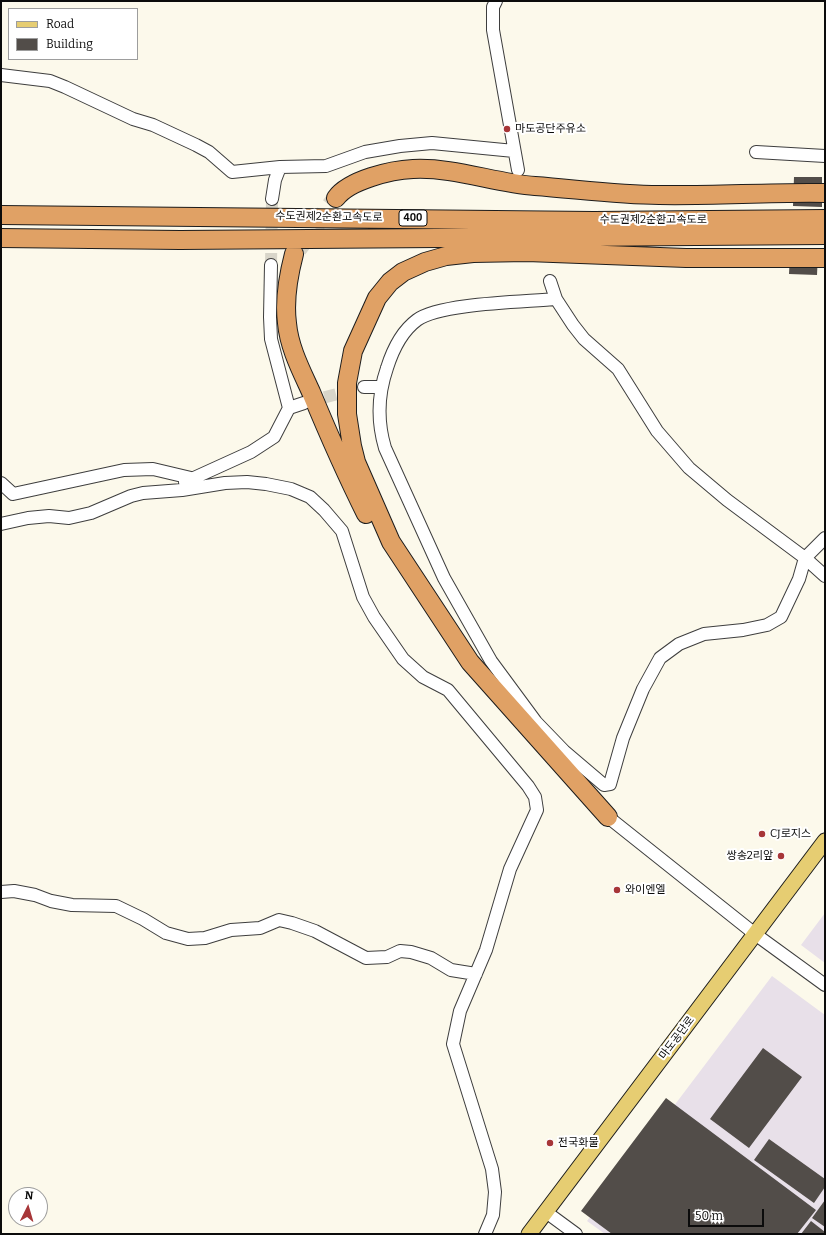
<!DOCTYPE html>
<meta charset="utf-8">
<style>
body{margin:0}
#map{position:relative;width:826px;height:1235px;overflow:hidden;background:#fcf9eb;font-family:Bitter,serif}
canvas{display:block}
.frame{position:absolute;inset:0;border:2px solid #0b0b0b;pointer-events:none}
.legend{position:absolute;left:8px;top:8px;width:130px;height:52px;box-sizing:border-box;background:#fff;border:1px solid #9d9d9d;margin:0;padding:5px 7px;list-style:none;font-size:12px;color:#0b0b0b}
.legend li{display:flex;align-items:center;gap:8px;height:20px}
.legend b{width:20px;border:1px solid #9d9d9d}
.north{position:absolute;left:8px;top:1187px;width:40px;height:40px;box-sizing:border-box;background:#fff;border:1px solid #9d9d9d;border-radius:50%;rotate:5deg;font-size:11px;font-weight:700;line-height:16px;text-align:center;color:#0b0b0b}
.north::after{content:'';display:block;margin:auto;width:14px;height:18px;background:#a73638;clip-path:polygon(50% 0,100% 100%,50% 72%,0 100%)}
.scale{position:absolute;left:688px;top:1209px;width:76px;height:18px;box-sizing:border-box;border:2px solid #0b0b0b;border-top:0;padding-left:5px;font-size:12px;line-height:14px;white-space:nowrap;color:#0b0b0b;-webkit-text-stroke:3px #fff;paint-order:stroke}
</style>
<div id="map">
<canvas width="826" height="1235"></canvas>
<div class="frame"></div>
<ul class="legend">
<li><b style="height:5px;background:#e6cd72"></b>Road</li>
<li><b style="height:11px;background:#524d49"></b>Building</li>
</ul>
<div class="north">N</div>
<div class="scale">50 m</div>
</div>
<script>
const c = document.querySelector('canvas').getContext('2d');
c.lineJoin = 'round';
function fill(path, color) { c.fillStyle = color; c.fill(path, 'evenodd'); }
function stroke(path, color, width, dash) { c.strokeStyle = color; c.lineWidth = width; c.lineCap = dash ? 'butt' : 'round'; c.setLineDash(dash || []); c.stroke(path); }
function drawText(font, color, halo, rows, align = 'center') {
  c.font = font + ' Bitter,"Noto Sans KR",serif'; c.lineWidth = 4; c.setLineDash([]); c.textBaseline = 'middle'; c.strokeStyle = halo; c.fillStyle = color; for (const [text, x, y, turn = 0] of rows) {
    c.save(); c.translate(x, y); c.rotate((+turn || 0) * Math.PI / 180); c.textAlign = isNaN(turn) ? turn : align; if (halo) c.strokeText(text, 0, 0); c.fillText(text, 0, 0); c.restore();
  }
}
const industrial = new Path2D(`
 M 825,913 L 825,963 L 801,945 Z
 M 772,976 L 825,1015 L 825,1234 L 605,1234 L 587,1221 Z`);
const building = new Path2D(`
 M 794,177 L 822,177 L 822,207 L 793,206 Z
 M 790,253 L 818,253 L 817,275 L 789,274 Z
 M 763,1048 L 802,1077 L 749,1148 L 710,1119 Z
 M 666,1098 L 816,1210 L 797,1234 L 612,1234 L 581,1211 Z
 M 769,1139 L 825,1179 L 825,1187 L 814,1203 L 754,1160 Z
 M 825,1200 L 825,1227 L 812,1218 Z
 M 811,1221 L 825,1232 L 825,1234 L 801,1234 Z`);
const minorTunnel = new Path2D(`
 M 271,265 L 272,199
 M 307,402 L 364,387`);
const highwayTunnel = new Path2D(`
 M 298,249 L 336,198`);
const minor = new Path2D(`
 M 496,1 L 493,7 L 493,30 L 518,170
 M 1,75 L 50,81 L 65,87 L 133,119 L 153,125 L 196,145 L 209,152 L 232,172 L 280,167 L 326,166 L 365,152 L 400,146 L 432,143 L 514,151
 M 756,152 L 825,156
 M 272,199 L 275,180 L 280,167
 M 271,265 L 270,317 L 271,339 L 289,408
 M 550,281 L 556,299 L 573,325 L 584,339 L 618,369 L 657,431 L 689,468 L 727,500 L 805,558 L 825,576
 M 556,299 C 525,302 440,303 417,320 C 402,331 393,349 387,368 C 378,394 377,421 385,448 L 444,578 L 491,661 L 536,722 L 564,751 L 604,785 L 610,784 L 623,738 L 643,689 L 660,658 L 679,644 L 704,634 L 743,630 L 767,625 L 781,617 L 799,579 L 805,558 L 825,538
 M 364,387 L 380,387
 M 185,482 L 251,452 L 274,437 L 289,408 L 304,403
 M 1,483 L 13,494 L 124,470 L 153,469 L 191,478
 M 1,524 L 28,518 L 49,516 L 69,518 L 91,513 L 131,496 L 143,493 L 182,490 L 225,483 L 247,482 L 266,484 L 291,489 L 310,497 L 324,510 L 342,531 L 363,597 L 374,617 L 403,659 L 423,677 L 448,690 L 528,786 L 535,797 L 537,810 L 510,869 L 486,950 L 460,1011 L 453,1044 L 492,1169 L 495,1192 L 493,1215 L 485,1234
 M 608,817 L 755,934 L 825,985
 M 1,892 L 14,891 L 35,895 L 51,901 L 72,905 L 116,906 L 143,919 L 166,933 L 188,939 L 205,938 L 231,930 L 260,928 L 279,920 L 292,923 L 315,931 L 366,958 L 387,957 L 400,951 L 411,952 L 431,958 L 451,970 L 476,974
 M 546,1212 L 576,1234`);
const major = new Path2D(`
 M 529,1234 L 825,841`);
const highway = new Path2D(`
 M 336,198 C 349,180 391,170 413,169 C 455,167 494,183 535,186 C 576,189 618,195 659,195 C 714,196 770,192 825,193
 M 1,215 L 594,221 L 825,219
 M 1,238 L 180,240 L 825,235
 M 294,254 C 288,277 284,300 287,323 C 289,347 301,370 311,392 C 328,433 346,474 366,514
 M 608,817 L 470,662 L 391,542 L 356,462 L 352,446 L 347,414 L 347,383 L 353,351 L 377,298 L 390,282 L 403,272 L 425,262 L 446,256 L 473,253 L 527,252 L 686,258 L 825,258`);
const markers = [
 [507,129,4,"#a73638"],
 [762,834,4,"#a73638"],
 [781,856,4,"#a73638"],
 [617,890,4,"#a73638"],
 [550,1143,4,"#a73638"]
];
const shields = [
 [413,218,28]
];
const shieldNames = [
 ["400",413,218]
];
const poiNames = [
 ["마도공단주유소",515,129],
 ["CJ로지스",770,834],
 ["쌍송2리앞",773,856,"right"],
 ["와이엔엘",625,890],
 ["전국화물",558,1143]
];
const streetNames = [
 ["수도권제2순환고속도로",329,217,1],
 ["수도권제2순환고속도로",653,220],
 ["마도공단로",677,1038,-53]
];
fill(industrial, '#e8e0e9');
fill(building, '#524d49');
stroke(minorTunnel, '#d8d5c9', 12, [12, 6]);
stroke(highwayTunnel, '#d8d5c9', 18, [18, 9]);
stroke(minor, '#3e3e3e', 14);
stroke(major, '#1c1c1c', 17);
stroke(highway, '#1c1c1c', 20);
stroke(minor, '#fff', 12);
stroke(major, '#e6cd72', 15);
stroke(highway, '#e0a165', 18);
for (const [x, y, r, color] of markers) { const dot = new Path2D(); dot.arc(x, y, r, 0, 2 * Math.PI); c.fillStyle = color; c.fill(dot); stroke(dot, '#fff', 1.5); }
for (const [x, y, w] of shields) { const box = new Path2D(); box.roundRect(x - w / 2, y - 8, w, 16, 3); c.fillStyle = '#fff'; c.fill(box); stroke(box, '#0b0b0b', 1); }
drawText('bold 10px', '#0b0b0b', null, shieldNames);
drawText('11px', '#0b0b0b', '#fff', poiNames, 'left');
drawText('11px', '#0b0b0b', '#fff', streetNames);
</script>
